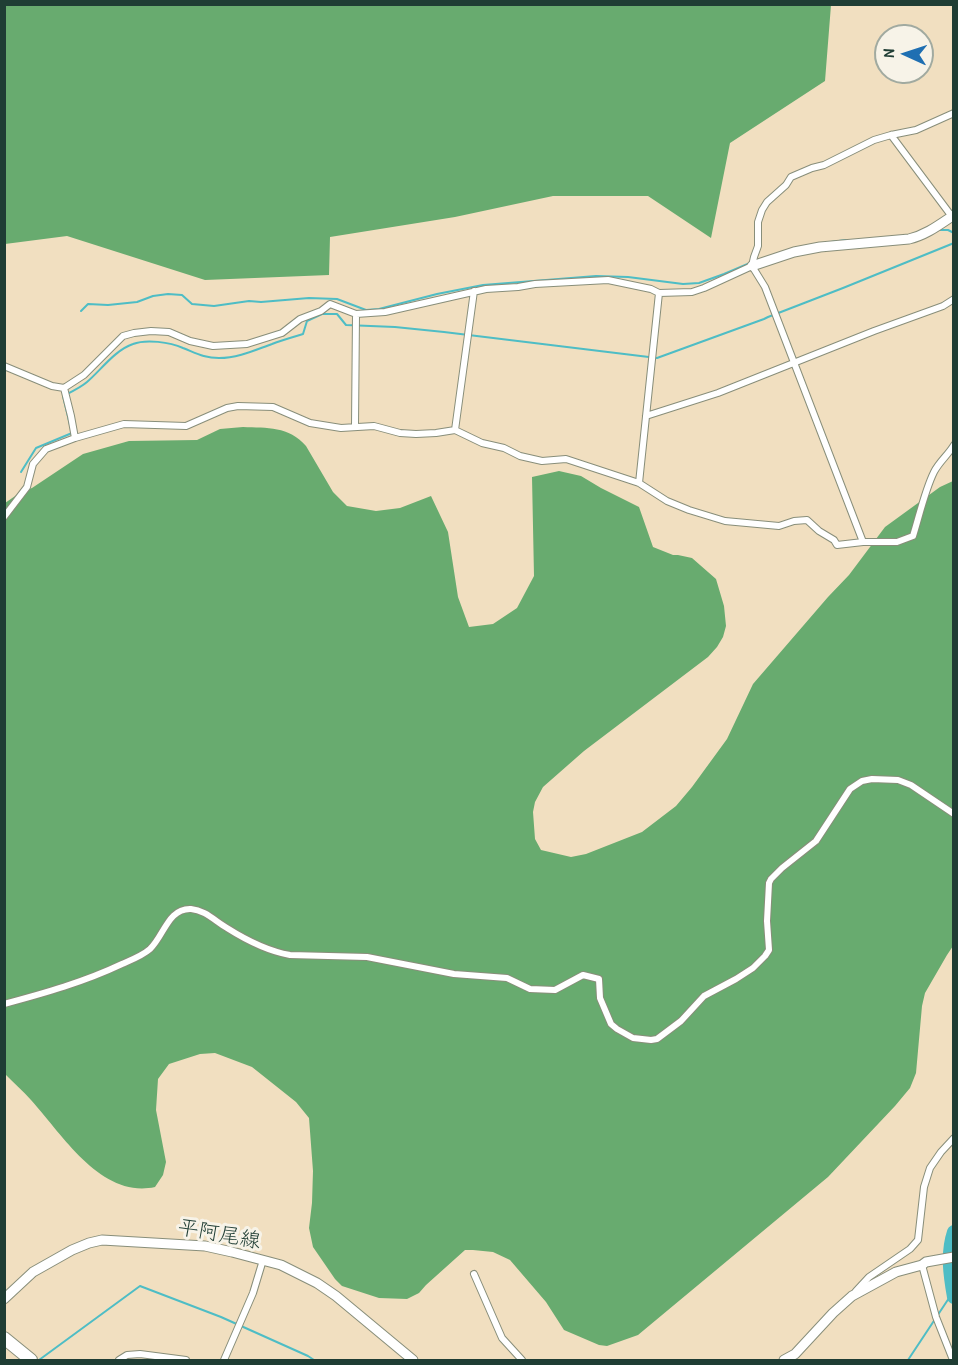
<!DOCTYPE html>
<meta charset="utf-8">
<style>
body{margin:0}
#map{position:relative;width:958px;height:1365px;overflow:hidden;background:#f1dfc0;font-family:"Patrick Hand",sans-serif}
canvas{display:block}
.frame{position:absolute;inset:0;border:6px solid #1f3d34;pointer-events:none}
.north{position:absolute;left:874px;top:24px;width:60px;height:60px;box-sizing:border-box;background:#f7f3e8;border:2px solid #a1aaa0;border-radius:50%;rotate:273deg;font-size:16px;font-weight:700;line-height:24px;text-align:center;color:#1f3d34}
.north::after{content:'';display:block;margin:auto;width:21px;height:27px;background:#1f6fb2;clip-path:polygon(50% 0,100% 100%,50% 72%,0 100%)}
</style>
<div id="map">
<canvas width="958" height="1365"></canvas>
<div class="frame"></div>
<div class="north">N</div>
</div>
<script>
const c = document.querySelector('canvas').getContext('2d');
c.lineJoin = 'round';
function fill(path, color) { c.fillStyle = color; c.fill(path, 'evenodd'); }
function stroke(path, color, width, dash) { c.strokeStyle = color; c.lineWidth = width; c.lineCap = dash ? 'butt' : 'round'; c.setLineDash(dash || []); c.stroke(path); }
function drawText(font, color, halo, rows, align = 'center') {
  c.font = font + ' "Patrick Hand","Klee One",sans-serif'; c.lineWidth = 6; c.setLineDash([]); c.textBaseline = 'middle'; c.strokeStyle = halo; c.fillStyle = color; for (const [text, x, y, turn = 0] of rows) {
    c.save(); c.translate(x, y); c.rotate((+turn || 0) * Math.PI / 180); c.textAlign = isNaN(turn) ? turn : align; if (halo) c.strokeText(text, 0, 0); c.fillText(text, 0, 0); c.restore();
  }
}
const forest = new Path2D(`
 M 4,5 L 5,4 L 831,5 L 825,81 L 730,143 L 711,238 L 648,196 L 553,196 L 455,217 L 330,237 L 329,275 L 205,280 L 67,236 L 5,244 Z
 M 243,427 C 267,428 289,426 306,446 L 333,492 L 347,506 L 376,511 L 400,508 L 431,496 L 448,532 L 458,597 L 469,627 L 493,624 L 517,608 L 534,576 L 532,477 L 559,471 L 581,476 L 601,488 L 639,507 L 653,547 L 673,555 L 678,555 L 692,558 L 716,579 L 724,606 L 726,626 L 723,637 L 717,647 L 708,657 L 584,751 L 543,787 L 535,802 L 533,812 L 535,839 L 541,850 L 571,857 L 586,854 L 642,832 L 676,806 L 692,787 L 727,739 L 753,684 L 828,597 L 849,575 L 885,527 L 940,487 L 953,481 L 953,946 L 947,955 L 925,993 L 922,1006 L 916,1073 L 910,1088 L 895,1106 L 828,1177 L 638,1335 L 607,1346 L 599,1345 L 564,1330 L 546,1302 L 510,1260 L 493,1252 L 473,1250 L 465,1250 L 426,1285 L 419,1293 L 407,1299 L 379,1298 L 342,1286 L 335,1279 L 313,1247 L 309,1228 L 312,1203 L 313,1171 L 309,1118 L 296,1102 L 252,1067 L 215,1053 L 200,1054 L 169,1064 L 158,1079 L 156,1110 L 166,1162 L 163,1175 L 155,1187 C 101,1199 62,1134 31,1100 C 23,1091 13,1082 5,1074 L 5,503 L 21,492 L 32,488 L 83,454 L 129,441 L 197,440 L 220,429 Z`);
const stream = new Path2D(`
 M 937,230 L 948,230 L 954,233
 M 831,242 L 846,240
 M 81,311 L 88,304 L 108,305 L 137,302 L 153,296 L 168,294 L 182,295 L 192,304 L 214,306 L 249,301 L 261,302 L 309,298 L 337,299 L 366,310 L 379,309 L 437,294 L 483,285 L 521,282 L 596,276 L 628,277 L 683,284 L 699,283 L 724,274 L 750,263
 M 21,472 L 36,448 L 72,433 L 63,396 C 71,392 80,388 87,382 C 101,370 115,350 133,344 C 146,339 170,342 183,348 C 196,353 204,358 219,358 C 238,358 255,350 272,344 C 282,340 293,337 303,334 L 307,321 L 322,314 L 337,314 L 346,325 L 395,327 L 444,332 L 657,358 L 764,319 L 768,317 L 843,288 L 954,243
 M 39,1360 L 140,1286 L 221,1317 L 308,1356 L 314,1360
 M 908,1360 L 953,1292`);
const river = new Path2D(`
 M 954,1232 C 947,1253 950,1275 954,1297`);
const street = new Path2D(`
 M 891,135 L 953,218
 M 4,366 L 52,386 L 64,388 L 84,375 L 123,336 L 134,333 L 151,331 L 169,332 L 190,341 L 213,346 L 247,344 L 282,333 L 300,319 L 321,311 L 330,304 L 356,314 L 385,312 L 486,289 L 518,287 L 535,284 L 608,280 L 651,289 L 659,293 L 692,292 L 704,288 L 752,266
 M 64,388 L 71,416 L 75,438
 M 646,416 L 718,393 L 874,331 L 943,306 L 954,299
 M 355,426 L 356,314
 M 455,430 L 474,291
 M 639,483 L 659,293
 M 4,517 L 27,487 L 33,464 L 46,449 L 75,438 L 124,424 L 186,426 L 227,408 L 238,406 L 273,407 L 310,423 L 341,428 L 374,426 L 400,433 L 416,434 L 436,433 L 455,430 L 482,443 L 504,448 L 520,456 L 542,461 L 566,459 L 639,483 L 667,501 L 689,510 L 725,521 L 779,526 L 794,521 L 807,520 L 819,531 L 834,540 L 837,545 L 863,542 L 897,542 L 913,536 C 919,517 925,490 934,472 C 939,462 948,455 954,445
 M 863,542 L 765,287 L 752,266 L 754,257 L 758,246 L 758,222 L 762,210 L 767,202 L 786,185 L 791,177 L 812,168 L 824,165 L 874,140 L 891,135 L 916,130 L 954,113
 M 4,1004 C 45,993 84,982 122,964 C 131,960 142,956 150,949 C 164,936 168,908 191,909 C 205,910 215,921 227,928 C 246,940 267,951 290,955 L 367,957 L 454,974 L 507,978 L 530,989 L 555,990 L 583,975 L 599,979 L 600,998 L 611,1024 L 617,1029 L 633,1038 L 651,1040 L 657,1039 L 681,1021 L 704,996 L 736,979 L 753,968 L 765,956 L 769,950 L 767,921 L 769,883 L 771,879 L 782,868 L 816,841 L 850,789 L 862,781 L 872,779 L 898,780 L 911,785 L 954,814
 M 922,1265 L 936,1317 L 953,1360
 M 474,1274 L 502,1338 L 522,1360
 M 856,1291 L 869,1277 L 910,1249 L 918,1240 L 924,1187 L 930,1168 L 941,1152 L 954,1138
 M 119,1360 L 127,1355 L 140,1354 L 186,1360
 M 224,1360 L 253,1293 L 263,1260`);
const secondary = new Path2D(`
 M 752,266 L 794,252 L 820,247 L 909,239 C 926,235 939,225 954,215
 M 4,1299 L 33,1272 L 72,1250 L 89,1243 L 102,1240 L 205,1246 L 232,1252 L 281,1265 L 317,1283 L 336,1296 L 413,1360
 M 784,1360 L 795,1354 L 833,1313 L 852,1296 L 896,1272 L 922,1265 L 926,1262 L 954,1257`);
const highway = new Path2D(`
 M 4,1338 L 31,1360`);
const streetNames = [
 ["平阿尾線",219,1235,10]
];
fill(forest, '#68ab6f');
stroke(stream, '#4ebdc5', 2);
stroke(river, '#4ebdc5', 14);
stroke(street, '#888e7a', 8);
stroke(secondary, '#888e7a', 11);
stroke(highway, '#888e7a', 14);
stroke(street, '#fff', 6);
stroke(secondary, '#fff', 9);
stroke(highway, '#fff', 12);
drawText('21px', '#1f3d34', '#f7f3e8', streetNames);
</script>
